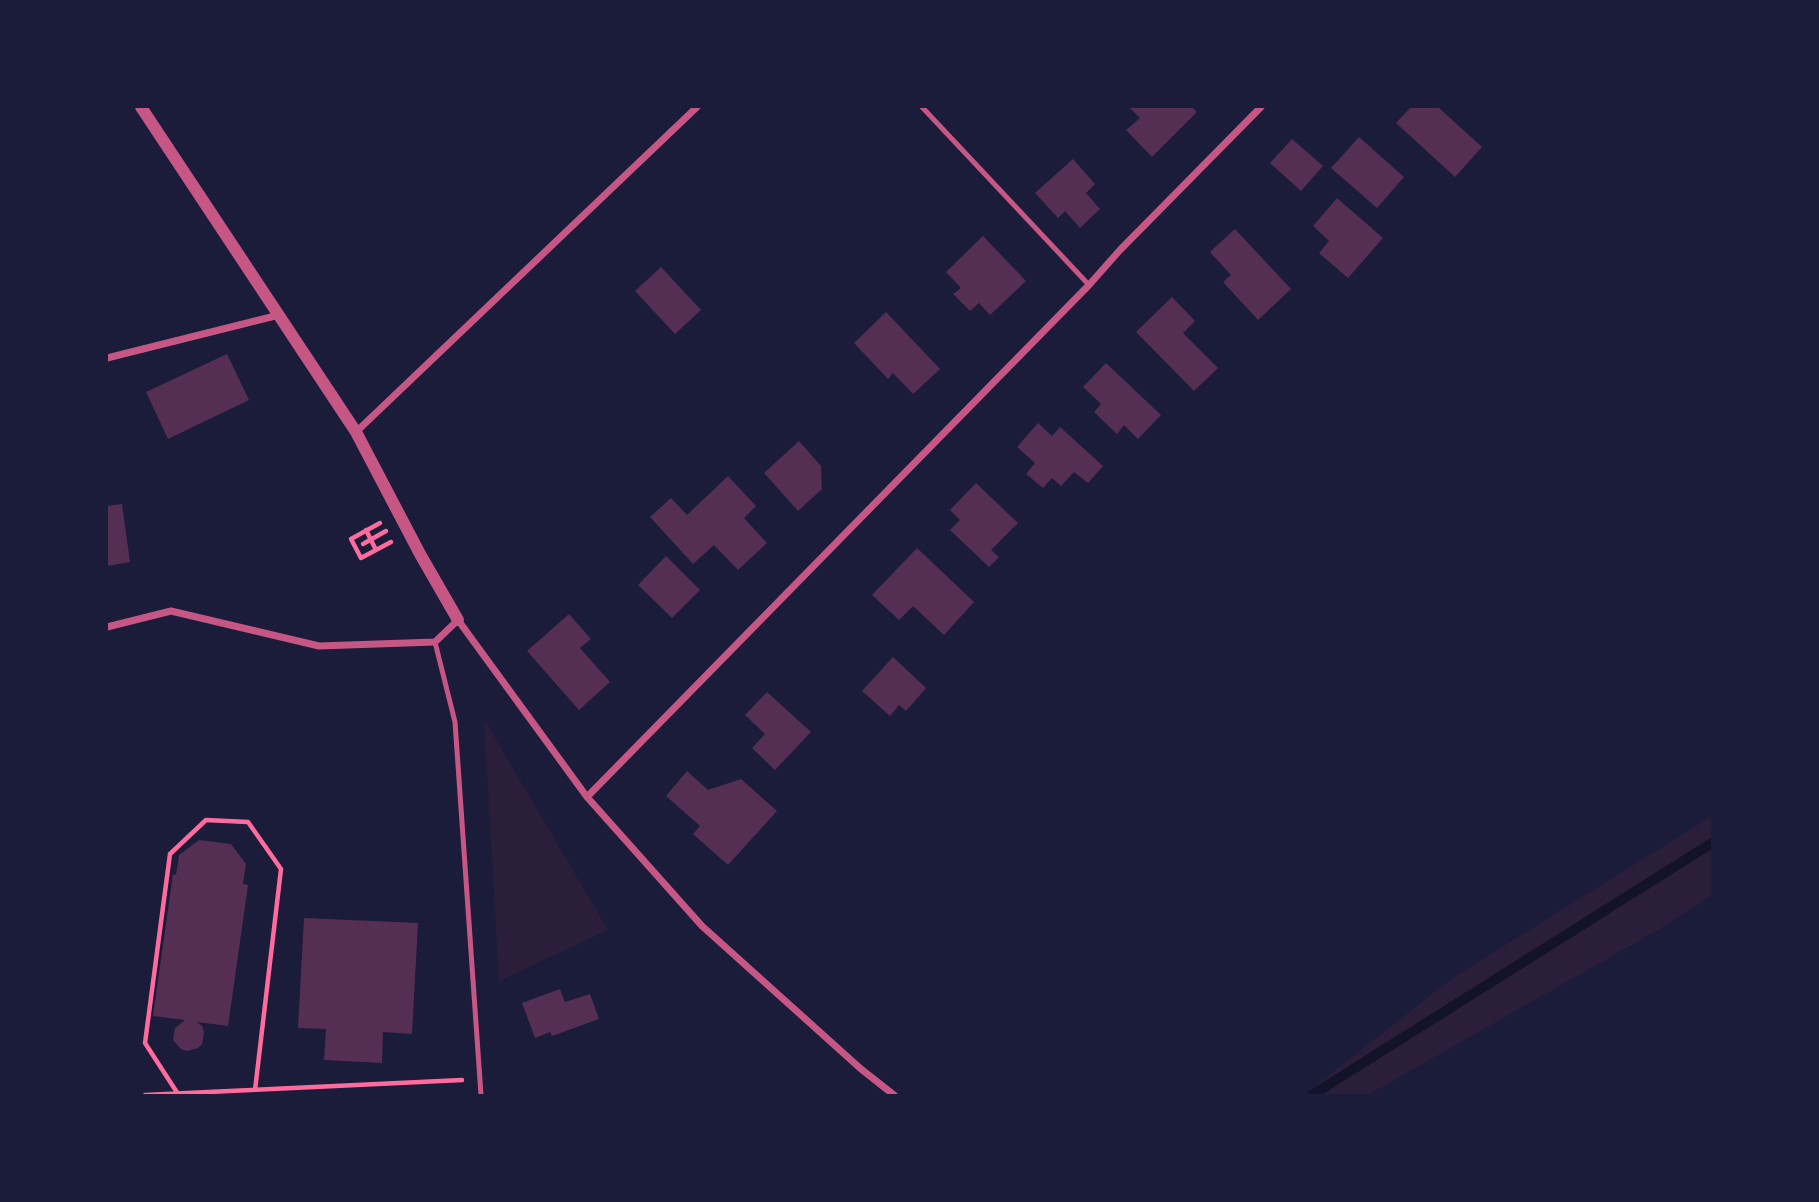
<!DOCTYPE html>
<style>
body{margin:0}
#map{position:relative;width:1819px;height:1202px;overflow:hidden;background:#1b1b3a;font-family:Barlow,sans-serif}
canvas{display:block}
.frame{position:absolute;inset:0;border:108px solid #1b1b3a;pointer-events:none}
</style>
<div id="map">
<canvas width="1819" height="1202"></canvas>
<div class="frame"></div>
</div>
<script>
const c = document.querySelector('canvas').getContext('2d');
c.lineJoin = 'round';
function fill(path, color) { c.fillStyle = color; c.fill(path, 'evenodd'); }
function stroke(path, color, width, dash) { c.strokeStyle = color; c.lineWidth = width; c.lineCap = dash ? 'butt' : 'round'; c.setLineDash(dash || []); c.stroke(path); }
const green = new Path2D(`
 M 484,719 L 608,930 L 499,981 Z
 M 1712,816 L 1712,895 L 1658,930 L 1368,1095 L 1304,1095 L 1451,979 Z`);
const stream = new Path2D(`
 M 1312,1095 L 1712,843`);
const building = new Path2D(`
 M 1129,107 L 1192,107 L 1197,112 L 1152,157 L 1126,130 L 1140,118 Z
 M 1411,107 L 1438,107 L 1482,147 L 1455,177 L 1396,123 Z
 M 1359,137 L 1404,177 L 1377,208 L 1331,168 Z
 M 1292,139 L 1323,166 L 1301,191 L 1270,163 Z
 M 1073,159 L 1095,184 L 1086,193 L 1100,209 L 1080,228 L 1065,211 L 1058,218 L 1035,193 Z
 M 1337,198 L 1383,238 L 1348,278 L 1319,253 L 1329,241 L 1313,226 Z
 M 1235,229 L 1291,289 L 1258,320 L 1223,282 L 1231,275 L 1210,252 Z
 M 983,236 L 1026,281 L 990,315 L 979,303 L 970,311 L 953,294 L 961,288 L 946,272 Z
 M 661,267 L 701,310 L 675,334 L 635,291 Z
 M 1172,297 L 1195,321 L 1183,333 L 1218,368 L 1194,391 L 1136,332 Z
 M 886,312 L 940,369 L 913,394 L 893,373 L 888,379 L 854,343 Z
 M 227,354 L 249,400 L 168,439 L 146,392 Z
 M 1106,363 L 1161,415 L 1138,439 L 1124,425 L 1117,434 L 1094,412 L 1101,404 L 1083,387 Z
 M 1038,423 L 1052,436 L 1060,427 L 1103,466 L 1088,483 L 1074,472 L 1061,486 L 1052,478 L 1043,488 L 1026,474 L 1035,463 L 1017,447 Z
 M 799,441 L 821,466 L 822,489 L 798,511 L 764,473 Z
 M 728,476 L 756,506 L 744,518 L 767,543 L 738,570 L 714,545 L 693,564 L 650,517 L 671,498 L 687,515 Z
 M 976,483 L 1018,523 L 991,550 L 999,557 L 989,567 L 950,530 L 960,520 L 950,510 Z
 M 122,504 L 130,562 L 107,566 L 107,506 Z
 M 917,548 L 974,602 L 944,635 L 913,606 L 899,620 L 872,595 Z
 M 666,556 L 700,590 L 672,618 L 638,585 Z
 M 569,614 L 591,639 L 580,648 L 610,682 L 579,710 L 527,651 Z
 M 893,657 L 926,688 L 906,711 L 899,705 L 890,716 L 862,691 Z
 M 767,692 L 811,732 L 775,770 L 752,748 L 765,734 L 745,715 Z
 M 687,771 L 708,790 L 741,779 L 777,811 L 728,865 L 693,834 L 700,826 L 666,796 Z
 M 199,840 L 231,844 L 246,864 L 243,884 L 248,885 L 228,1026 L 197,1022 L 202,1026 L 204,1032 L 202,1044 L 198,1048 L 187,1051 L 181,1049 L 173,1040 L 175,1028 L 185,1020 L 153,1016 L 173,874 L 176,875 L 179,855 Z
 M 304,918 L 418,923 L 412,1034 L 383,1032 L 382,1063 L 324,1060 L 326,1029 L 298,1028 Z
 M 560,989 L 565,1002 L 590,994 L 599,1019 L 552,1036 L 550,1032 L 535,1038 L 522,1003 Z`);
const path = new Path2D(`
 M 380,523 L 351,539 L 361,558 L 391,542
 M 366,530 L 376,550
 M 363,544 L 386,531
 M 178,1094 L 145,1043 L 170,854 L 206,820 L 248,822 L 281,869 L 255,1090
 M 145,1095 L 462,1080`);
const service = new Path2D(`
 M 922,107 L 1089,285
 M 435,642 L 455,722 L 481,1095`);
const minor = new Path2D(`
 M 107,358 L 279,315
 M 356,432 L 697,107
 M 107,627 L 171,611 L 319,646 L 435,642 L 458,620 L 587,797 L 702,926 L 861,1069 L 894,1095
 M 587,797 L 1089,285 L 1120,250 L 1261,107`);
const tertiary = new Path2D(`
 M 141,107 L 356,432 L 420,554 L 458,620`);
fill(green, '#2a1e3b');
stroke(stream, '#12122b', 10);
fill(building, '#542f53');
stroke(path, '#ff6b9d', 4.5);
stroke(service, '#c65784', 5);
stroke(minor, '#c65784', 7);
stroke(tertiary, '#c65784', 12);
</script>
